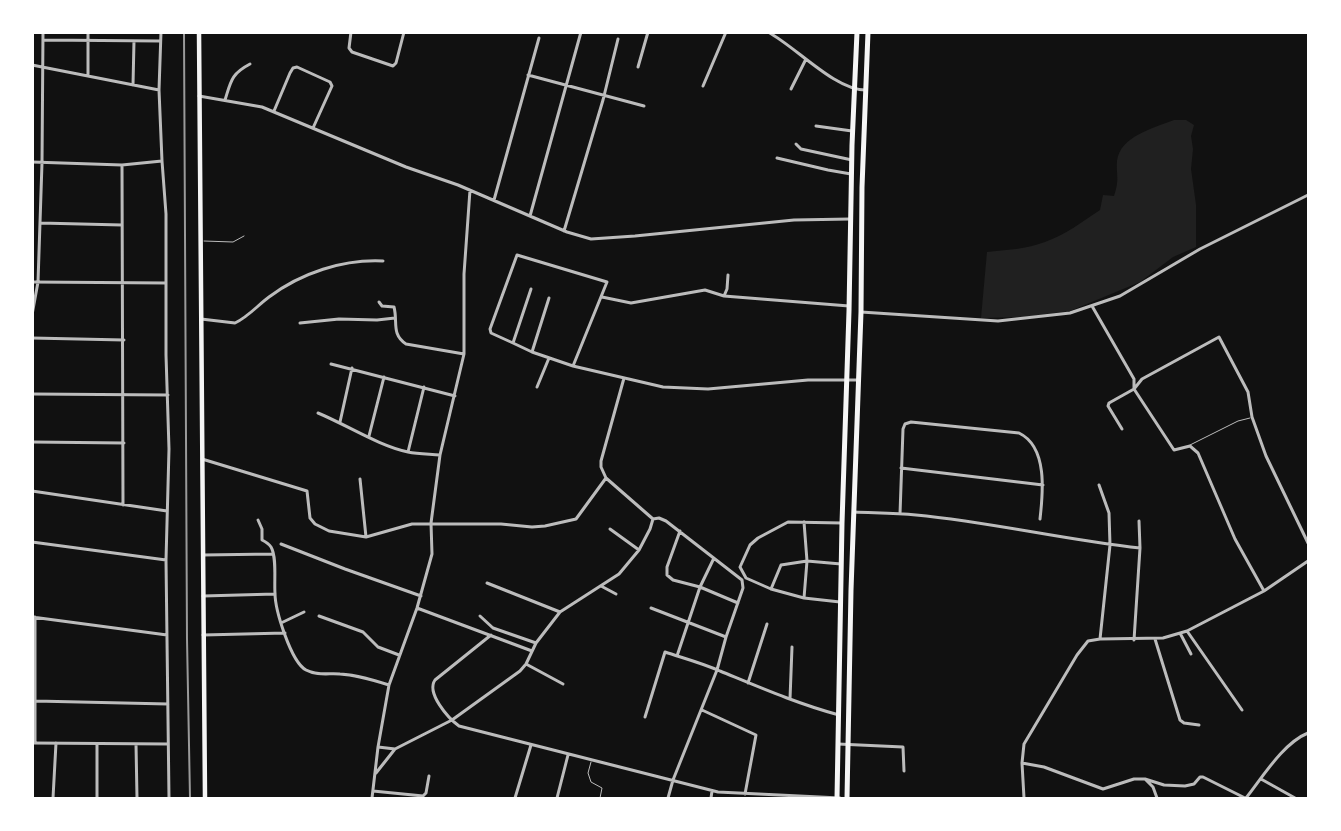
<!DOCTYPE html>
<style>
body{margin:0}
#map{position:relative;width:1341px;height:831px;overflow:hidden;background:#111;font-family:"Asap Condensed",sans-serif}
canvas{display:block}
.frame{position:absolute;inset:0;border:34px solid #fff;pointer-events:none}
</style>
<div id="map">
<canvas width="1341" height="831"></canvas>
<div class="frame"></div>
</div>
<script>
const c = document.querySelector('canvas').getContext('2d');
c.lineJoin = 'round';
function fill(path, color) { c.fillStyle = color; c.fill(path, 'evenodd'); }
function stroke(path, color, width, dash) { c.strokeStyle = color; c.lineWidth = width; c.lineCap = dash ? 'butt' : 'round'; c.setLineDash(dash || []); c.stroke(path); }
const green = new Path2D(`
 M 1174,120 L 1186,120 L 1194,125 L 1191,136 L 1193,149 L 1191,169 L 1196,205 L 1196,247 L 1173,257 L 1140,282 L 1070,311 L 1023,317 L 981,318 L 987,252 C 1006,250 1027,249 1045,242 C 1065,235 1082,222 1100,210 L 1103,195 L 1114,196 C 1120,179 1116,176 1117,161 C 1120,136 1154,128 1174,120 Z`);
const service = new Path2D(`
 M 204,241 L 233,242 L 244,236
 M 1190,445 L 1238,421 L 1250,418
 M 591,762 L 588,773 L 591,782 L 602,788 L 600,798`);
const minor = new Path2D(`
 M 161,32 L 159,90 L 162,161 L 166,214 L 166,355 L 169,449 L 166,560 L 169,798
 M 351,32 L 349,48 L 352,52 L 393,66 L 396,63 L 404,32
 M 768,32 C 796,47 835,90 865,90
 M 43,40 L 160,41
 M 32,65 L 159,90
 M 638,67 L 648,32
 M 528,75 L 644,106
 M 88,76 L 88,32
 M 133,85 L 134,41
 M 703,86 L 726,32
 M 791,89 L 806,59
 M 199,96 L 262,107 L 406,167 L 458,185 L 567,232 L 591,239 L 635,236 L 794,220 L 850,219
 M 225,100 C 231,81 231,74 250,64
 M 274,111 L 290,73 L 293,68 L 297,67 L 330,82 L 332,86 L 313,128
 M 816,126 L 852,131
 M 796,144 L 801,149 L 852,160
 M 777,158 L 828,170 L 851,174
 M 32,162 L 122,165 L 162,161
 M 122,165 L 123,505
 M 494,200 L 539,38
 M 530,216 L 581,32
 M 40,223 L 122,225
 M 564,231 L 603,100 L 618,39
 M 32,282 L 166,283
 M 531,289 L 513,343 L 491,333 L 490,329 L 517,255 L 607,282 L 573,366
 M 724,296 L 727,289 L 728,275
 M 602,297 L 631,303 L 705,290 L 724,296 L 849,306
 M 379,302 L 382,306 L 394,307 C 398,322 391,334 406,344 L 464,354
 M 1092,306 L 1134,379 L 1134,388
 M 861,312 L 998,321 L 1070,313 L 1120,296 L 1200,249 L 1308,195
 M 32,315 L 38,282 L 42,163 L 43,32
 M 201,319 L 235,323 C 248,317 258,305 269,297 C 301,273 343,259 383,261
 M 300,323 L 339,319 L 377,320 L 395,318
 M 32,338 L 124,340
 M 513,343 L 532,352 L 573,366 L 663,387 L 708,389 L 808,380 L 858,380
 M 532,352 L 549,298
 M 331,364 L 455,396
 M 624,378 L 601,461 L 601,467 L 606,478 L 653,519
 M 537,387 L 549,358
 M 1134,389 L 1174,450 L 1190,446 L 1198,453 L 1235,539 L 1264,591
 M 32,394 L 168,395
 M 318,413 C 347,425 379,446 408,452 C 418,454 429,454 440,455
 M 340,422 L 352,368
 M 1122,429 L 1108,406 L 1109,403 L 1134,389 L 1142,379 L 1219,337 L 1248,392 L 1252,417 L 1266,456 L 1308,543
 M 369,436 L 384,377
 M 32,442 L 124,443
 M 408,452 L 424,387
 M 202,459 L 307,491 L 310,518 L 315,524 L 329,531 L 366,537 L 412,524 L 501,524 L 532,527 L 545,526 L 576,519 L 606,478
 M 901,468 L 1043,485
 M 360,479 L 366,537
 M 1099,485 L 1109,513 L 1110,545 L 1100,639
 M 32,491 L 167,511
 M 854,512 C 875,513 895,513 916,515 C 991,522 1065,540 1140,548
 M 900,514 L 903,429 L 905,424 L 911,422 L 1019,433 C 1048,447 1043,493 1040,519
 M 653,519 L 659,518 L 666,521 L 742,580 L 743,588 L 726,637 L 717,670 L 673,780 L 668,798
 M 258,520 L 262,529 L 262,540 C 266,542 269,544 271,547 C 277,557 274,581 275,593 C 275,610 291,662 306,670 C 317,676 329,673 340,674 C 357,675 373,680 389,685
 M 804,522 L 807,561 L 804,598
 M 610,529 L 639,550
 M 680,531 L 667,567 L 667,575 L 673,580 L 700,587 L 738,603
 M 32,542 L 166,560
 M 281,544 L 345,569 L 421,596
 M 203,555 L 273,554
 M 487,583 L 560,612
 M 601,586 L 616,594
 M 771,589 L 781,565 L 807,561 L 841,564
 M 203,596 L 275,594
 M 840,602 L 804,598 L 771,589 L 746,578 L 740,567 L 750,545 L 758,538 L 788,522 L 842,523
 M 417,608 L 532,651
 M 651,608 L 726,637
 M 319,616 L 363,632 L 378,647 L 399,655
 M 480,616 L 493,628 L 536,643
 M 32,617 L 167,635
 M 35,617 L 35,743
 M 281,623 L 304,612
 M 1187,631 L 1242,710
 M 1180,633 L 1191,654
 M 203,635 L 285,633
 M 491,635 L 435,680 C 426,693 448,718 459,726 L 718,792 L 840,798
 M 1155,639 L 1180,720 L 1184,723 L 1199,725
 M 1134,640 L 1140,548 L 1139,521
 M 677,656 L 700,587 L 714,558
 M 526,664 L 563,684
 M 748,683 L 767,624
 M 790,699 L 792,647
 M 35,701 L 168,704
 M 702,710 L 756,735 L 745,794
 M 645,717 L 665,652 C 683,658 702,663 720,671 C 759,687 798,704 839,715
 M 32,743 L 168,744
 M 136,744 L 137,798
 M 838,744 L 903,747 L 904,771
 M 378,747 L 395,749
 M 1022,763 L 1044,767 L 1103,789 L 1134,779 L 1145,779 L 1164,785 L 1185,786 L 1194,784 L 1200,777 L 1203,777 L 1245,798
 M 376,773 L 395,749 L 452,720 L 520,671 L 526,664 L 536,643 L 560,612 L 619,574 L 639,550 L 650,529 L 653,519
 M 1145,779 L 1153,787 L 1157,798
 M 1261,779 L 1295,798
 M 373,791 L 423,796 L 426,793 L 429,776
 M 53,798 L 56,743
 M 97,798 L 97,744
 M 372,798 L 378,747 L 389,685 L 417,608 L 432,554 L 431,523 L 440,455 L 464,354 L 464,274 L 470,190
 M 515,798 L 531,745
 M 557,798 L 568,755
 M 711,798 L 712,791
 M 1024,798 L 1022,763 L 1024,744 L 1077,655 L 1088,641 L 1100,639 L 1163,638 L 1187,631 L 1264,591 L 1308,561
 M 1246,798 C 1262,778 1283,743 1308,733`);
const secondary = new Path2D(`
 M 199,32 L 205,798`);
const primary = new Path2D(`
 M 837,798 L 842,523 L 849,311 L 852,145 L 857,32
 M 847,798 L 851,590 L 861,312 L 862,187 L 868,32`);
const rail = new Path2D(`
 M 184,32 L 187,639 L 190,798`);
fill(green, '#202020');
stroke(service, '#bcbcbc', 1);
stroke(minor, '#bcbcbc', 3);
stroke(secondary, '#f5f5f5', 4.5);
stroke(primary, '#f5f5f5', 5);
stroke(rail, '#9a9a9a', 2);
</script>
